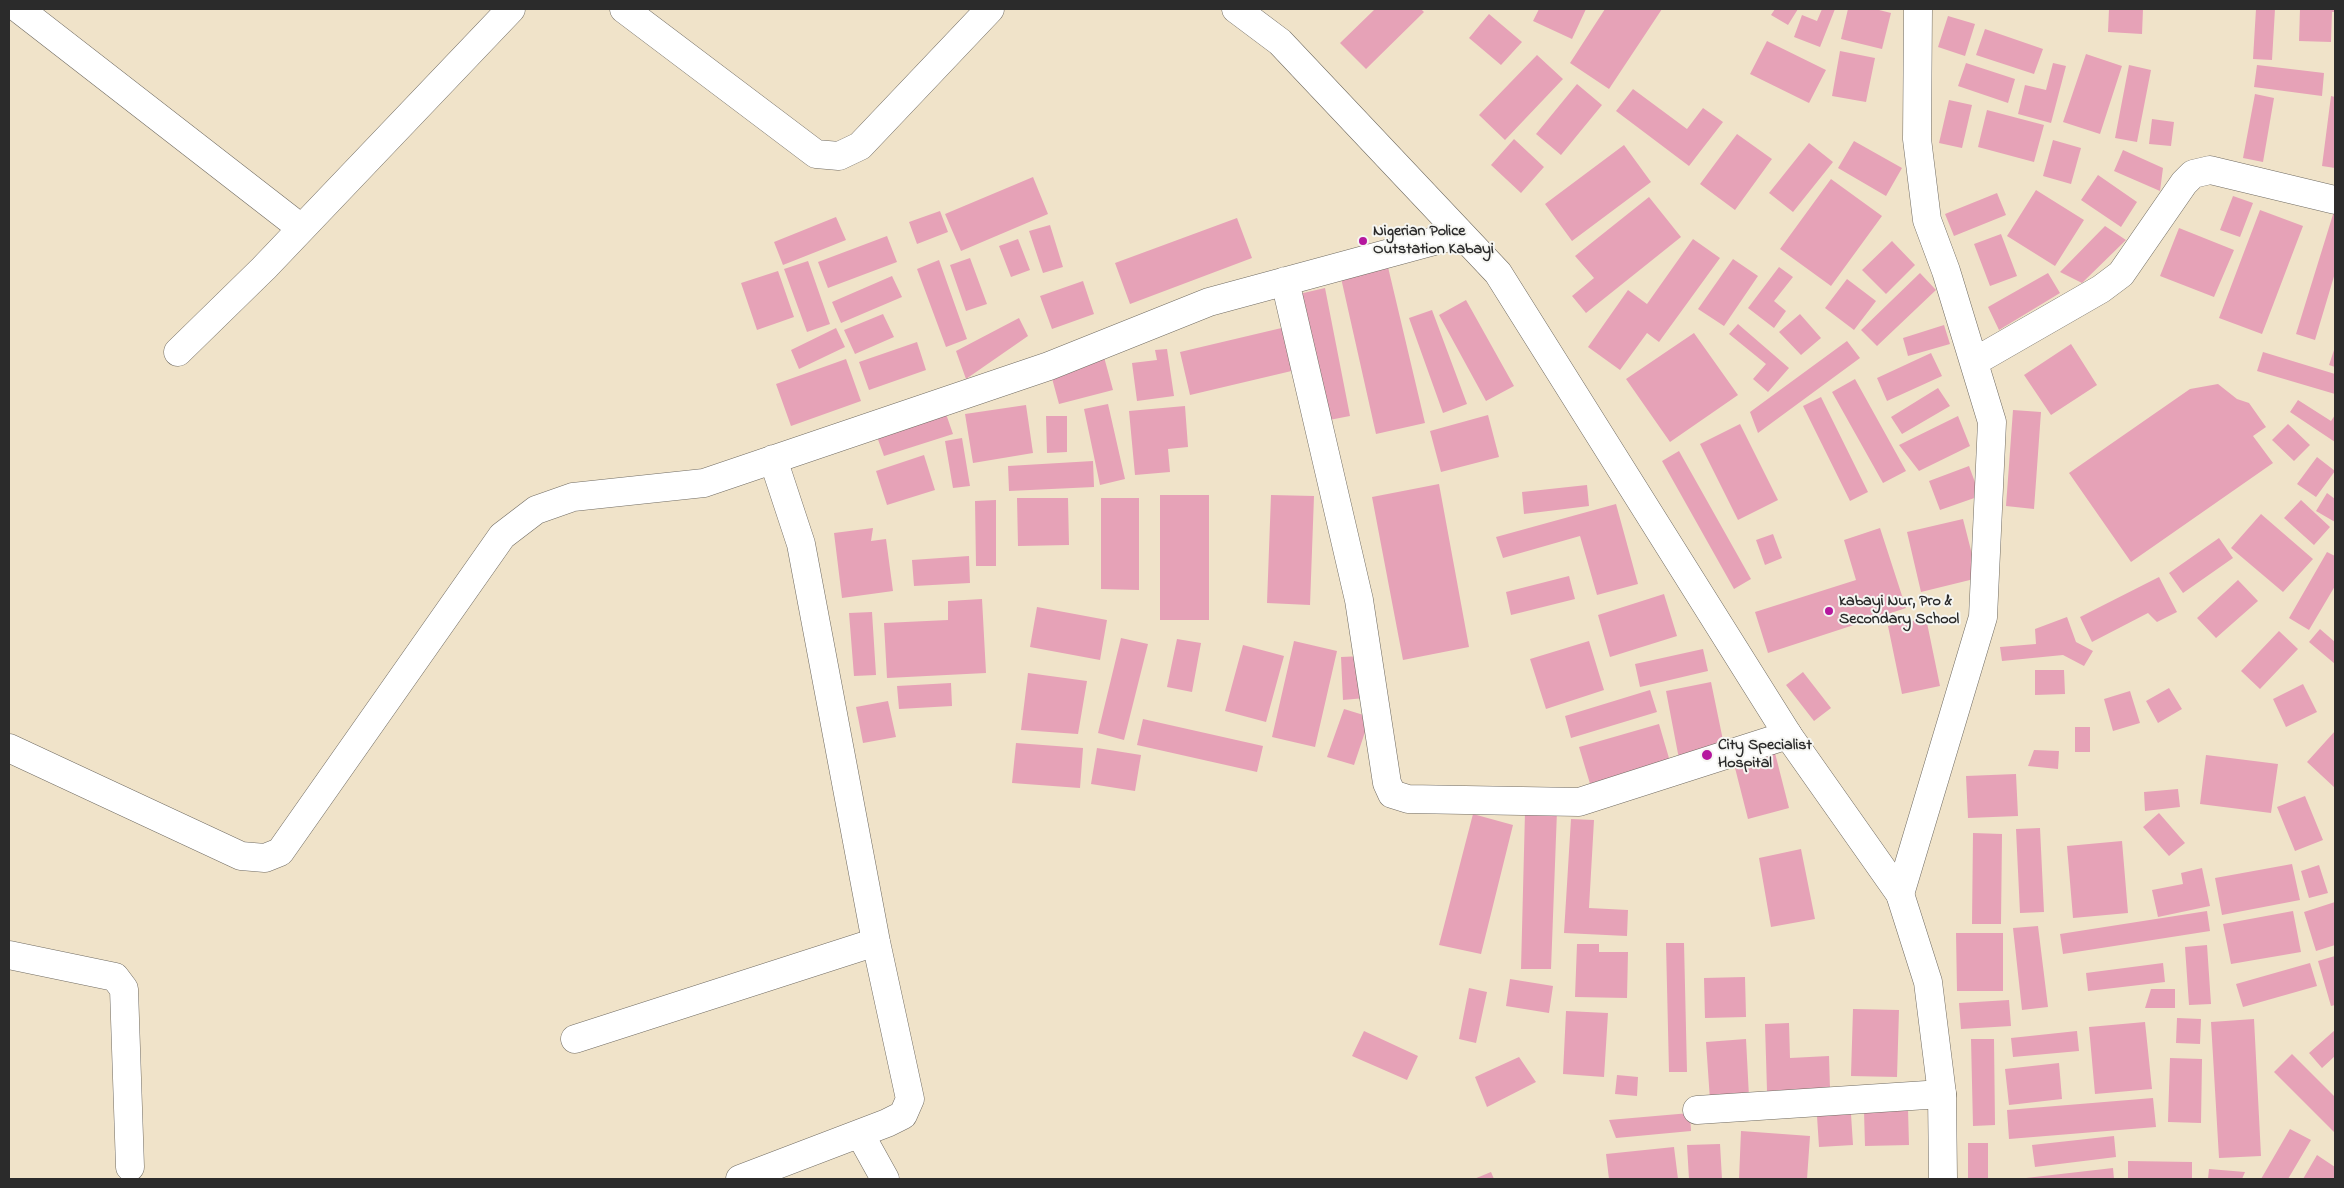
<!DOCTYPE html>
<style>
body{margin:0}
#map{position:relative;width:2344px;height:1188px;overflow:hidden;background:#f0e3c9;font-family:"Indie Flower",sans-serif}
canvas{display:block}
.frame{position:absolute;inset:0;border:10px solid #2b2b2b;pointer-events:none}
</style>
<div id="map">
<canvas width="2344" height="1188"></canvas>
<div class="frame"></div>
</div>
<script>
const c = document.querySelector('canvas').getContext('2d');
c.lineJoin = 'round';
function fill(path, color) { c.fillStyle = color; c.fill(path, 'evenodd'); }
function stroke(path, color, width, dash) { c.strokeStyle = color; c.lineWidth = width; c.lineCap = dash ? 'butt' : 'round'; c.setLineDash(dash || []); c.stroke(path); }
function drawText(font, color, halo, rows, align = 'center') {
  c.font = font + ' "Indie Flower",sans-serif'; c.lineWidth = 4; c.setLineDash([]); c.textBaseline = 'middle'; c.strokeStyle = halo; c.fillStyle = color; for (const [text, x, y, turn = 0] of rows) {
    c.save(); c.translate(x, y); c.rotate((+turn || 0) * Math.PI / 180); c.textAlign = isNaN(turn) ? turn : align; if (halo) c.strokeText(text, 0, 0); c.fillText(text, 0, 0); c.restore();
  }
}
const building = new Path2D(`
 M 1375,9 L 1421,9 L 1424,12 L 1366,69 L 1340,43 Z
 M 1539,9 L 1586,9 L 1572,39 L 1533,21 Z
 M 1605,9 L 1662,9 L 1609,89 L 1570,63 Z
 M 1775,9 L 1798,9 L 1788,25 L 1771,15 Z
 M 1822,9 L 1835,9 L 1820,47 L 1794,37 L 1802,15 L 1817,21 Z
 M 1848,9 L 1875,9 L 1891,13 L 1882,49 L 1841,39 Z
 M 2109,9 L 2143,9 L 2142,34 L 2108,32 Z
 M 2256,9 L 2275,9 L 2272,60 L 2253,59 Z
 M 2300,9 L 2335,9 L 2335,12 L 2332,12 L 2331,42 L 2299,41 Z
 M 1489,14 L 1522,42 L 1501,65 L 1469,38 Z
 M 1948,16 L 1975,24 L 1965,56 L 1938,47 Z
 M 1985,29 L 2043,49 L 2034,74 L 1976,55 Z
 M 1767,41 L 1826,70 L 1809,103 L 1750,74 Z
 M 1840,51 L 1875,58 L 1866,102 L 1832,96 Z
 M 2086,54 L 2122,66 L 2100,134 L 2063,122 Z
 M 1537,55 L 1563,79 L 1505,140 L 1479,115 Z
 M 1966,63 L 2015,79 L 2008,103 L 1958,86 Z
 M 2053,63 L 2066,66 L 2051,123 L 2018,114 L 2025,85 L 2046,90 Z
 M 2129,65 L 2151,70 L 2137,142 L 2115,138 Z
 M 2257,65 L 2324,73 L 2322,96 L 2254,87 Z
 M 1577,84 L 1602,105 L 1561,155 L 1536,134 Z
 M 1633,89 L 1687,129 L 1703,108 L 1723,122 L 1689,166 L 1616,111 Z
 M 2255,94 L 2274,98 L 2263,162 L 2243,158 Z
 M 2331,96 L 2335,97 L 2335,168 L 2322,166 Z
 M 1949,100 L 1972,105 L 1962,148 L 1939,143 Z
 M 1987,110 L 2044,125 L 2034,162 L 1978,147 Z
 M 2152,119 L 2174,122 L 2171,146 L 2149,144 Z
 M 1737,134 L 1772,159 L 1735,210 L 1700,184 Z
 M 1514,139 L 1544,167 L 1521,193 L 1491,165 Z
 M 2053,140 L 2081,148 L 2071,184 L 2043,176 Z
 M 1854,141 L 1902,168 L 1886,196 L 1838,168 Z
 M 1809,143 L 1833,162 L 1793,212 L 1769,193 Z
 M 1624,145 L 1651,182 L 1572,241 L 1545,204 Z
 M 2123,150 L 2163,168 L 2160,191 L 2114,171 Z
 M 2098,175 L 2137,202 L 2121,227 L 2081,200 Z
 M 1033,177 L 1048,214 L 961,251 L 945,214 Z
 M 1831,179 L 1882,216 L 1831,286 L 1780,249 Z
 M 2036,190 L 2084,220 L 2055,266 L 2007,236 Z
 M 1997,193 L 2006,215 L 1954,236 L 1945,214 Z
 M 2233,196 L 2253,203 L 2240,237 L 2220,230 Z
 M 1649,197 L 1681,237 L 1586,313 L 1572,296 L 1594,278 L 1575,256 Z
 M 2335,208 L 2335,273 L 2315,340 L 2296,334 Z
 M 2260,210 L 2303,226 L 2262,334 L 2219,318 Z
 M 940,211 L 948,232 L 917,244 L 909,222 Z
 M 836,217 L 846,240 L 783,265 L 774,242 Z
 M 1237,218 L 1252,258 L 1130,304 L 1115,263 Z
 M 1050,225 L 1063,267 L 1043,273 L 1029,231 Z
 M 2105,226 L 2126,240 L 2082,283 L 2060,272 Z
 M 2179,228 L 2234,250 L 2214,297 L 2160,276 Z
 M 2001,234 L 2017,276 L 1990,286 L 1974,244 Z
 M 887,236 L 897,262 L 828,288 L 818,262 Z
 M 1018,239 L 1030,270 L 1011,277 L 999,246 Z
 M 1693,239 L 1720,258 L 1659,342 L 1647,333 L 1620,370 L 1588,347 L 1628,290 L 1647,304 Z
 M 1892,241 L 1915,265 L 1886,294 L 1862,270 Z
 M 970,258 L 987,304 L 966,311 L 950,265 Z
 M 1733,259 L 1758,276 L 1724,326 L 1698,309 Z
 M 939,260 L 967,339 L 946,347 L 917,269 Z
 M 808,261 L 830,324 L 807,332 L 784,269 Z
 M 1388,267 L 1425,423 L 1376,434 L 1341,278 Z
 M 1779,267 L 1793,277 L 1774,301 L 1786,311 L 1774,328 L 1748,308 Z
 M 778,271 L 794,317 L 757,330 L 741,283 Z
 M 1920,273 L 1936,290 L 1877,346 L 1861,330 Z
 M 2048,273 L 2060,293 L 1999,330 L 1988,307 Z
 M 892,276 L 902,297 L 841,323 L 832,302 Z
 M 1847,279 L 1876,301 L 1854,330 L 1825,308 Z
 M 1083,281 L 1094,314 L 1052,329 L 1040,296 Z
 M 1325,288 L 1350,416 L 1324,421 L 1299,294 Z
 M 1466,300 L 1514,386 L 1486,401 L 1439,315 Z
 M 1432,310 L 1467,404 L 1443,413 L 1409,318 Z
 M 883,314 L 894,337 L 855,354 L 844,330 Z
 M 1800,314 L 1821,338 L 1801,355 L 1779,332 Z
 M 1019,318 L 1028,336 L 966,379 L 956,351 Z
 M 1738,324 L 1789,368 L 1768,392 L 1753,379 L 1766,364 L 1729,334 Z
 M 1944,325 L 1950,344 L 1908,356 L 1903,338 Z
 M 1290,326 L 1300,369 L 1190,395 L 1180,352 Z
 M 836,328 L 845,347 L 799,369 L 791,350 Z
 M 1694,333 L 1738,395 L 1670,442 L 1626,379 Z
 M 1847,341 L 1860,358 L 1758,433 L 1750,412 Z
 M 917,342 L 926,370 L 869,390 L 859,362 Z
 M 2071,344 L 2097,385 L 2051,415 L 2024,375 Z
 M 2335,347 L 2335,367 L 2329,365 Z
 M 1167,349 L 1174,396 L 1137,401 L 1132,363 L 1157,360 L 1155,350 Z
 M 2263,352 L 2335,374 L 2335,394 L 2257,371 Z
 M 1931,353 L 1942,376 L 1887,401 L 1877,378 Z
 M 1104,357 L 1113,390 L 1059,404 L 1050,371 Z
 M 846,359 L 861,401 L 791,426 L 776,384 Z
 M 1855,379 L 1906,471 L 1883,483 L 1832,392 Z
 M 2218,384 L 2237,399 L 2249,403 L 2266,427 L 2253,436 L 2273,463 L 2131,562 L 2069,473 L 2190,389 Z
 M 1938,388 L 1950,406 L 1902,434 L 1891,417 Z
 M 1821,397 L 1868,492 L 1850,501 L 1803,406 Z
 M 2298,400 L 2331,421 L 2335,415 L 2335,442 L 2290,412 Z
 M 1108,404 L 1125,479 L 1100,485 L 1084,409 Z
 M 1026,405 L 1033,453 L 973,463 L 965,414 Z
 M 1185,406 L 1188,447 L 1168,449 L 1170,472 L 1135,475 L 1129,411 Z
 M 2013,410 L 2041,412 L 2034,509 L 2006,506 Z
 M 945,411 L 953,434 L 884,456 L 876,434 Z
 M 1488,415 L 1499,457 L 1441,472 L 1430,431 Z
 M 1046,416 L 1067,416 L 1067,452 L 1047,453 Z
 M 1958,416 L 1970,446 L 1919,471 L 1899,445 Z
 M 1740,424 L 1778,500 L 1738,520 L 1700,444 Z
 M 2288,424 L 2310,445 L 2294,461 L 2272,440 Z
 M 962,438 L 970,486 L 953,488 L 945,441 Z
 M 1679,451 L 1751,579 L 1734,589 L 1662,461 Z
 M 924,455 L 935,490 L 887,505 L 876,471 Z
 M 2317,457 L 2335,471 L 2316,497 L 2297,484 Z
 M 1093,461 L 1094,487 L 1009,491 L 1008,466 Z
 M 1969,466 L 1980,496 L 1940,510 L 1929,481 Z
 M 1439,484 L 1469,647 L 1403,660 L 1372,497 Z
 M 1587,485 L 1589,506 L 1524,514 L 1522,492 Z
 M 2327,493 L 2335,499 L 2335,522 L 2316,511 Z
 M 1160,495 L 1209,495 L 1209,620 L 1160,620 Z
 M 1271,495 L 1314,496 L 1310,605 L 1267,603 Z
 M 1017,498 L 1068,498 L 1069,545 L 1018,546 Z
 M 1101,498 L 1139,498 L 1139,590 L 1101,589 Z
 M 996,500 L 996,566 L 976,566 L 975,501 Z
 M 2301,500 L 2330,527 L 2314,545 L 2284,518 Z
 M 1616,504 L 1638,584 L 1597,595 L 1580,536 L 1503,558 L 1496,537 Z
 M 2261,514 L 2313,559 L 2283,592 L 2231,548 Z
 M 1963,519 L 1978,578 L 1921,592 L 1907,532 Z
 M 873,528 L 871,541 L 886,539 L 893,591 L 842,598 L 834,533 Z
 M 1880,528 L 1906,608 L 1768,653 L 1755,612 L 1856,580 L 1844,540 Z
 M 1773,534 L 1782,558 L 1765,565 L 1756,540 Z
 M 2219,538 L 2233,558 L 2183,593 L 2169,573 Z
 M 2327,552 L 2335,556 L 2335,586 L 2309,630 L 2289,618 Z
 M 969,556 L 970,583 L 914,586 L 912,560 Z
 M 1569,576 L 1575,599 L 1511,615 L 1506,592 Z
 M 2159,577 L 2177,612 L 2157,622 L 2148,613 L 2092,642 L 2080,617 Z
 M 2238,580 L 2258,601 L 2216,638 L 2197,618 Z
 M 1664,594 L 1677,636 L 1610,657 L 1598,615 Z
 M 982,599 L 986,673 L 887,678 L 884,623 L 948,620 L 948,601 Z
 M 1037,607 L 1107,620 L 1100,660 L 1030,647 Z
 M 872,612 L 876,675 L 854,676 L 849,613 Z
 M 2067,617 L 2076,642 L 2093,651 L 2084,666 L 2063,655 L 2002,661 L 2000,647 L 2036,644 L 2035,629 Z
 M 1926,618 L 1940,686 L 1902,694 L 1888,626 Z
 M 2320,629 L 2335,642 L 2335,664 L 2309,642 Z
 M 2279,631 L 2298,649 L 2260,689 L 2241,671 Z
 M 1121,638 L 1148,644 L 1124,740 L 1098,733 Z
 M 1177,639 L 1201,643 L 1192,692 L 1167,687 Z
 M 1294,641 L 1337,651 L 1315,747 L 1272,737 Z
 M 1589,641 L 1604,690 L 1546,709 L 1530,659 Z
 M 1243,645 L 1284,656 L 1266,722 L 1225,711 Z
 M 1703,649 L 1708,671 L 1640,687 L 1635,664 Z
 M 1363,656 L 1365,698 L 1343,700 L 1341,657 Z
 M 2035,670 L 2064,670 L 2065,694 L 2035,695 Z
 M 1803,672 L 1831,708 L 1814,721 L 1786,685 Z
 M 1028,673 L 1087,681 L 1078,734 L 1021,730 Z
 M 1711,682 L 1725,750 L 1679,759 L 1666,691 Z
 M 951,683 L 952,706 L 899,709 L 897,686 Z
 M 2303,684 L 2317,712 L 2286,727 L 2273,699 Z
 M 2169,688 L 2182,709 L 2158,723 L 2146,701 Z
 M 1650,690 L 1657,712 L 1571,738 L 1565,716 Z
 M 2130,691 L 2140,723 L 2113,731 L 2104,699 Z
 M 888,701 L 896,737 L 863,743 L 856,707 Z
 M 1344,709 L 1370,717 L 1354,765 L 1327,757 Z
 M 1143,719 L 1263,746 L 1257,772 L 1137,745 Z
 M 1659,724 L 1671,765 L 1591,787 L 1579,747 Z
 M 2075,727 L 2090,727 L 2090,752 L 2075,752 Z
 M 2335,731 L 2335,788 L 2307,762 Z
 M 1016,743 L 1083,748 L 1080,788 L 1012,783 Z
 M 1097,748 L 1141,755 L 1135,791 L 1091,784 Z
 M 2034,750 L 2059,751 L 2058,769 L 2028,766 Z
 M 1775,753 L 1789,808 L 1748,819 L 1734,764 Z
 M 2206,755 L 2278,764 L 2271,813 L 2200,804 Z
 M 2016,774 L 2018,816 L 1968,818 L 1966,776 Z
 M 2178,789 L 2180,807 L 2145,811 L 2144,792 Z
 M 2305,796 L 2323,840 L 2295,851 L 2277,807 Z
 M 1557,811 L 1551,969 L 1521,969 L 1525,812 Z
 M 2159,813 L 2185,843 L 2169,856 L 2143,827 Z
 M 1473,814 L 1513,825 L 1481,954 L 1439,945 Z
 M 1571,819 L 1594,820 L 1589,908 L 1628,910 L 1627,936 L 1564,933 Z
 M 2040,828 L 2044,912 L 2020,913 L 2016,829 Z
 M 1973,833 L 2002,834 L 2001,924 L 1972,924 Z
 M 2122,841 L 2128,913 L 2073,918 L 2067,846 Z
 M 1801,849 L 1815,919 L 1771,927 L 1759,858 Z
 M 2292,864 L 2300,900 L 2222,915 L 2215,878 Z
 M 2319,865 L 2328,893 L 2309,898 L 2301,871 Z
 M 2202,868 L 2210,906 L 2158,917 L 2152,890 L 2183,884 L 2181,873 Z
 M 2335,902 L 2335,945 L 2316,951 L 2304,912 Z
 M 2207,911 L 2210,931 L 2063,954 L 2060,934 Z
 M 2293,911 L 2301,952 L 2231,964 L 2223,924 Z
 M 2038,926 L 2048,1007 L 2022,1010 L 2013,928 Z
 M 1956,933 L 2003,933 L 2003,991 L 1957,991 Z
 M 1666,943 L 1684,943 L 1687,1072 L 1669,1072 Z
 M 1577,944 L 1599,944 L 1599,952 L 1628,952 L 1627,998 L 1575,997 Z
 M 2207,945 L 2211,1004 L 2189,1005 L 2185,947 Z
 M 2335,956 L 2335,1005 L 2331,1006 L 2318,961 Z
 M 2163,963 L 2165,982 L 2088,991 L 2086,973 Z
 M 2310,963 L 2317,986 L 2243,1007 L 2236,984 Z
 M 1745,977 L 1746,1017 L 1705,1018 L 1704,978 Z
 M 1510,979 L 1553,986 L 1549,1013 L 1506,1006 Z
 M 1469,988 L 1487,992 L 1476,1043 L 1459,1039 Z
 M 2151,989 L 2175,989 L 2175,1008 L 2145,1008 Z
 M 2009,1000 L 2011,1026 L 1961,1029 L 1959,1003 Z
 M 1853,1009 L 1899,1010 L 1897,1077 L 1851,1076 Z
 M 1566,1011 L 1608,1013 L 1604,1077 L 1563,1074 Z
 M 2177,1018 L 2201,1019 L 2200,1044 L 2176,1043 Z
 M 2254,1019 L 2261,1156 L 2219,1158 L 2211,1022 Z
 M 2145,1022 L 2152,1089 L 2095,1094 L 2089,1027 Z
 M 1789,1023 L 1790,1058 L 1829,1056 L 1830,1089 L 1767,1091 L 1765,1024 Z
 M 2335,1030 L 2335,1056 L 2322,1068 L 2309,1053 Z
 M 1364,1031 L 1418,1056 L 1407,1080 L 1352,1056 Z
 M 2077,1031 L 2079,1051 L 2013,1057 L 2011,1038 Z
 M 1746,1039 L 1749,1097 L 1710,1100 L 1706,1042 Z
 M 1971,1039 L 1994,1039 L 1995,1125 L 1973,1126 Z
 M 2292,1054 L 2335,1097 L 2335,1133 L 2274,1072 Z
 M 1519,1057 L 1536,1082 L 1487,1107 L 1475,1077 Z
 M 2170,1058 L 2202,1059 L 2201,1123 L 2168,1122 Z
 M 2059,1063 L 2062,1099 L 2009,1105 L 2005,1069 Z
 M 1617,1075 L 1638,1077 L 1637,1096 L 1615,1094 Z
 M 2153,1098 L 2156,1127 L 2009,1139 L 2007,1110 Z
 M 1908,1109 L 1909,1145 L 1865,1146 L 1864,1111 Z
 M 1690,1113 L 1691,1131 L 1616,1138 L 1609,1120 Z
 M 1851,1114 L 1853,1145 L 1819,1147 L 1817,1116 Z
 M 2290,1129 L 2311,1140 L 2288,1179 L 2261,1179 Z
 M 1741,1131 L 1810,1136 L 1807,1179 L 1739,1179 Z
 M 2114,1136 L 2116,1157 L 2035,1167 L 2032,1145 Z
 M 1968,1143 L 1988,1143 L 1988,1179 L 1968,1179 Z
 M 1720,1144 L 1722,1179 L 1689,1179 L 1687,1145 Z
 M 1674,1147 L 1678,1179 L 1609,1179 L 1606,1154 Z
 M 2317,1155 L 2335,1167 L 2335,1179 L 2303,1179 Z
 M 2128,1161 L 2192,1162 L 2192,1179 L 2128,1179 Z
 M 2113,1168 L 2114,1179 L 2026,1179 L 2026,1178 Z
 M 2209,1169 L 2245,1172 L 2242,1179 L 2208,1179 Z
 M 1491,1172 L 1494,1179 L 1474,1179 Z`);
const minor = new Path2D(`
 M 19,9 L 301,228
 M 624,9 L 816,154 L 839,156 L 860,146 L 990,9
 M 1285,281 L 1359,600 L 1387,783 L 1392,794 L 1408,799 L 1579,802 L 1788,735
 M 178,352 L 264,268 L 511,9
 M 1974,362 L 2101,289 L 2121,274 L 2184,183 L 2193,174 L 2210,170 L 2335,200
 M 9,748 L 241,856 L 265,858 L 280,852 L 502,536 L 536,510 L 573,497 L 704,483 L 1049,366 L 1209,302 L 1460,234
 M 1900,894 L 1983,617 L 1992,422 L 1946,271 L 1927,220 L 1917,139 L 1918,9
 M 9,955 L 115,977 L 124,989 L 130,1167
 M 575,1039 L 876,942
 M 1697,1110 L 1942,1094
 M 860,1134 L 885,1179
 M 740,1179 L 887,1123 L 903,1115 L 910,1099 L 876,942 L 801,544 L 773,459`);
const tertiary = new Path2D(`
 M 1236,9 L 1280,42 L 1498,273 L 1788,735 L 1900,894 L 1928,982 L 1942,1094 L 1943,1179`);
const markers = [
 [1363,241,5,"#b5179e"],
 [1829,611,5,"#b5179e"],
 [1707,755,6,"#b5179e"]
];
const poiNames = [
 ["Nigerian Police",1373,232],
 ["Outstation Kabayi",1373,250],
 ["kabayi Nur, Pro &",1839,602],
 ["Secondary School",1839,620],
 ["City Specialist",1718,746],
 ["Hospital",1718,764]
];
fill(building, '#e6a2b7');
stroke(minor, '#706b62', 29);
stroke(tertiary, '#706b62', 29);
stroke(minor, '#fff', 28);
stroke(tertiary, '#fff', 28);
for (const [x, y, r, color] of markers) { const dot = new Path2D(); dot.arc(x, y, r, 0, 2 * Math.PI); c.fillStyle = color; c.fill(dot); stroke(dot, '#f6f6f2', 2); }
drawText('bold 16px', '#2b2b2b', '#f6f6f2', poiNames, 'left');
</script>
